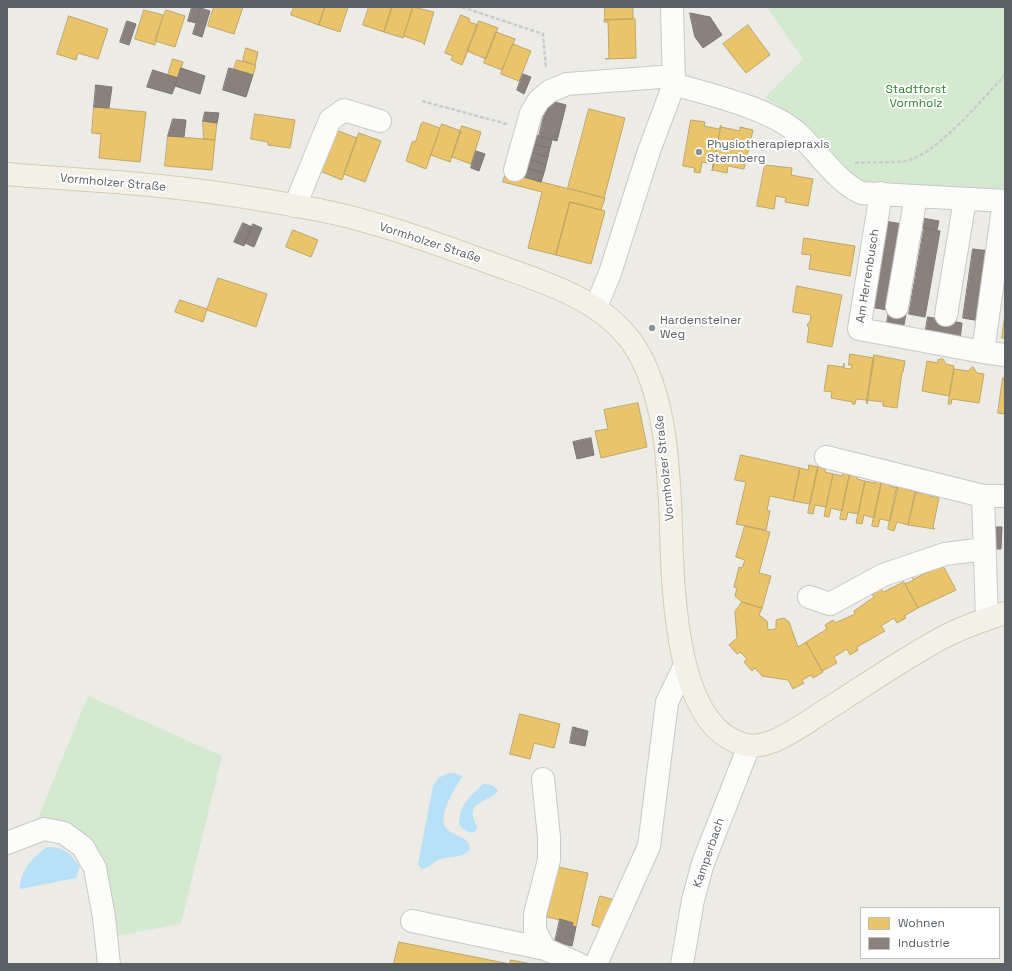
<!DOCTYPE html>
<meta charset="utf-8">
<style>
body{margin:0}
#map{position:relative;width:1012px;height:971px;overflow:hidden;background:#ecebe5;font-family:"Space Grotesk",sans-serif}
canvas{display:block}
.frame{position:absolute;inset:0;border:8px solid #5b6065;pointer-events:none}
.legend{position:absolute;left:860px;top:907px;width:140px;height:52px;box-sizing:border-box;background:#fff;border:1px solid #bdbfc1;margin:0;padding:5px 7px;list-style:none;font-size:12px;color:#5b6065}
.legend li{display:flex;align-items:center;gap:8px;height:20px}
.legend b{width:20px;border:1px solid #bdbfc1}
</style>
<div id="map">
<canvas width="1012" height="971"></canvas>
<div class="frame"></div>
<ul class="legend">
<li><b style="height:11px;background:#e9c46a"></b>Wohnen</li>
<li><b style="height:11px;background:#8a817c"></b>Industrie</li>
</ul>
</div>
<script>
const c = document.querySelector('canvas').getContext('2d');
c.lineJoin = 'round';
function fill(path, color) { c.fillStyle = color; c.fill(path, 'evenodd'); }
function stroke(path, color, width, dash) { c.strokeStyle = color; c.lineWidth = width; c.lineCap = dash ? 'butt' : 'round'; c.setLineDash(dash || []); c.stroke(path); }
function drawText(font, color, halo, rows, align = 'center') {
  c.font = font + ' "Space Grotesk",sans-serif'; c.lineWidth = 4; c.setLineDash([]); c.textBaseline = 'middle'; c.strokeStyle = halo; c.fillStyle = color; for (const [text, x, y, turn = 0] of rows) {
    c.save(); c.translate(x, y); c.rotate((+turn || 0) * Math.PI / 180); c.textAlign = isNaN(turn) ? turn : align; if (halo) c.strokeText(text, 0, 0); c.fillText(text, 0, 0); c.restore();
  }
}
const green = new Path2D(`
 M 767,7 L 1005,7 L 1005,189 L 863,184 C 849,175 840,163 829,152 C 809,132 788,113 765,97 L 803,59 Z
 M 88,696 L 222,756 L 181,924 L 109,937 L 85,844 L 33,830 Z`);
const water = new Path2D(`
 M 454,773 L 463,776 C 455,787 437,816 446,828 C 454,838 470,835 470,850 C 460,859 452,856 441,859 C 433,862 429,868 421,869 L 418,864 L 433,786 C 439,776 443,774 454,773 Z
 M 483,784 C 489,784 495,785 498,791 C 488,804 462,800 478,828 C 473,837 464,830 459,825 C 460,804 468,798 483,784 Z
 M 47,847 C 65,847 69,853 80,866 L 76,878 L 20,889 C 20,871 32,857 47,847 Z`);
const homes = new Path2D(`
 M 214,7 L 243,7 L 234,34 L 208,26 Z
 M 294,7 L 325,7 L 319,25 L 291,15 Z
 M 325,7 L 348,7 L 340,32 L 319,25 Z
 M 369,7 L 392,7 L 384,32 L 363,25 Z
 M 392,7 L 413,7 L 403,38 L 384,32 Z
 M 413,7 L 434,12 L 424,45 L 424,43 L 404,36 Z
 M 605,7 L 633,7 L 633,19 L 605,20 Z
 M 144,10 L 163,15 L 155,45 L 135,39 Z
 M 166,10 L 185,16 L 175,47 L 155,41 Z
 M 461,15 L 470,19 L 469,22 L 478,25 L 462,65 L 451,60 L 453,56 L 445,53 Z
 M 69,16 L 108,29 L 98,59 L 78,53 L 76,60 L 57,54 Z
 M 635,19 L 636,58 L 605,59 L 609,58 L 608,22 L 604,22 L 604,20 Z
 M 479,21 L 498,28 L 486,59 L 467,51 Z
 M 748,25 L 770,55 L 746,73 L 723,44 Z
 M 496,32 L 515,39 L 502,70 L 484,63 Z
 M 513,44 L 531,51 L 519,81 L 501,74 Z
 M 246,48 L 258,52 L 255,65 L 243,61 Z
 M 173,59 L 183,62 L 178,78 L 168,75 Z
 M 237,60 L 256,65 L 253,75 L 234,69 Z
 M 94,107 L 146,112 L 140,162 L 99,158 L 101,134 L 92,133 Z
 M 589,109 L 625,118 L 604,198 L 568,188 Z
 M 255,114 L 295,120 L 290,148 L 268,145 L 268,142 L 251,139 Z
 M 691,120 L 705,122 L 704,126 L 719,129 L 721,125 L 712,171 L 713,164 L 702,162 L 700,173 L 694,172 L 695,168 L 683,166 Z
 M 203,121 L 217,123 L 215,140 L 204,139 Z
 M 423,122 L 440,128 L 426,169 L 406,161 L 412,142 L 416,141 L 421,124 Z
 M 442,124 L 461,131 L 450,162 L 431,155 Z
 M 462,126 L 481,132 L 471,164 L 452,157 Z
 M 721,127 L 740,131 L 740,127 L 753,130 L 744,169 L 728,166 L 727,173 L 713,170 Z
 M 336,130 L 357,138 L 342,180 L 320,171 Z
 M 359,133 L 381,141 L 365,182 L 344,174 Z
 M 168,136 L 215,140 L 212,170 L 165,166 Z
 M 765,165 L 792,168 L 791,175 L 813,179 L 808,206 L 785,202 L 786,198 L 776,196 L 774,209 L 757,206 Z
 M 506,173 L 605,198 L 601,210 L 570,202 L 556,255 L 528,248 L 542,192 L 503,182 Z
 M 570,202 L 605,211 L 591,264 L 556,255 Z
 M 293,230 L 318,240 L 311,257 L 286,247 Z
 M 804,238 L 855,246 L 850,276 L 809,269 L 811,255 L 802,254 Z
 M 218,278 L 267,294 L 256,327 L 207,310 Z
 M 797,286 L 842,295 L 832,347 L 807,342 L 809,327 L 807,326 L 808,323 L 810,323 L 811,315 L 793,312 Z
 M 180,300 L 207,309 L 203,322 L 175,312 Z
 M 1005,315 L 1005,338 L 1002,338 Z
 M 850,354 L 874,358 L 867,404 L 866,400 L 856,399 L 855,404 L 852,404 L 853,402 L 831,398 L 832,392 L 824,391 L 828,365 L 843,367 L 844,363 L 844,368 L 851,369 L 852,365 L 849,365 Z
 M 874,355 L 905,361 L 903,372 L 902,372 L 897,408 L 883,406 L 883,402 L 867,400 Z
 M 943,359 L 946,364 L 954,366 L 949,396 L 922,391 L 927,361 L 938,363 L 938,360 Z
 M 973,367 L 977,373 L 984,374 L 979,403 L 952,399 L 951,404 L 948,404 L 954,369 L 968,371 Z
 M 1003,378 L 1005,378 L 1005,414 L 998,413 Z
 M 638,403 L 647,447 L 601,458 L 595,431 L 608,429 L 604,410 Z
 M 741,455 L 800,468 L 793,501 L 770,496 L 767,510 L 770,511 L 766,530 L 736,524 L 746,482 L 735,480 Z
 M 809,465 L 818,467 L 810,504 L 793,501 L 800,468 L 808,470 Z
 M 818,467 L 825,468 L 825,472 L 833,474 L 826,507 L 815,505 L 813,514 L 808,513 Z
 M 843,472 L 850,473 L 842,511 L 831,508 L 829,517 L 824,516 L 833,474 L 842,476 Z
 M 850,473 L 858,475 L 857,479 L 865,481 L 858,514 L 848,512 L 846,520 L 840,519 Z
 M 876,479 L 882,480 L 874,518 L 864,515 L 862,524 L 856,523 L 865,481 L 875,483 Z
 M 882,480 L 890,482 L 889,486 L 898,488 L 890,521 L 880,519 L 878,527 L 872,526 Z
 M 898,483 L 906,485 L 906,489 L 916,492 L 908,525 L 897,522 L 894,531 L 888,529 Z
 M 929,491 L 930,496 L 939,498 L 933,527 L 935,529 L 908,525 L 915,492 L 921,494 Z
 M 745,526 L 770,532 L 759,573 L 771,576 L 762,608 L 742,602 L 735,596 L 737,588 L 734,587 L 739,567 L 742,568 L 745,560 L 736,557 Z
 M 941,562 L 956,590 L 918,608 L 905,584 L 914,580 L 912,577 L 914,579 L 942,565 Z
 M 904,582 L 918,608 L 904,616 L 906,618 L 897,623 L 894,618 L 881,626 L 885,631 L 857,647 L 858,650 L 850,655 L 847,649 L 834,657 L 837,663 L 822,671 L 806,642 L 827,629 L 825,625 L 833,620 L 835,623 L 855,614 L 854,611 L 874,597 L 872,594 L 881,589 L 883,592 Z
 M 742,602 L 762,608 L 759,615 L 767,621 L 768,630 L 776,629 L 776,620 L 784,618 L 789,622 L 798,647 L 806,642 L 823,672 L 813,678 L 811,675 L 802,680 L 804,683 L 793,689 L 788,680 L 762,676 L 755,668 L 752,671 L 744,662 L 747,659 L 740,652 L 737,654 L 729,645 L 737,638 L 735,612 Z
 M 520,714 L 560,724 L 554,748 L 534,743 L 530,759 L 510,754 Z
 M 558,867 L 588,873 L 576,927 L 572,926 L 573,923 L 547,917 Z
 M 600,896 L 615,900 L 607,930 L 592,925 Z
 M 399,942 L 510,964 L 394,964 Z
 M 511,960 L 532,964 L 510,964 Z`);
const industry = new Path2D(`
 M 192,7 L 201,7 L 196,23 L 188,21 Z
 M 201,8 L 210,11 L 202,37 L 193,34 Z
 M 690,13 L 710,17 L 722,35 L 703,48 L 695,37 Z
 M 127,21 L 136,24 L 129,45 L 120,42 Z
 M 181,68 L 205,76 L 200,94 L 175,86 Z
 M 229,68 L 253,75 L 246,97 L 223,90 Z
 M 153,70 L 178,78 L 172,94 L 147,87 Z
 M 523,74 L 531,77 L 524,94 L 517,90 Z
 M 96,85 L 112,87 L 109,108 L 94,107 Z
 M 548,100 L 566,105 L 557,141 L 539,136 Z
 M 205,112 L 219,113 L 217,123 L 203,121 Z
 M 173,119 L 186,120 L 184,137 L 168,136 Z
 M 535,135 L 552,140 L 550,148 L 533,144 Z
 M 533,144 L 550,148 L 548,157 L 531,152 Z
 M 476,151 L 485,154 L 479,171 L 471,168 Z
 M 531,152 L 548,157 L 546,165 L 529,159 Z
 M 529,159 L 546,165 L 544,173 L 526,168 Z
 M 526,168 L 544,173 L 541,182 L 524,177 Z
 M 922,218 L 939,221 L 937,230 L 921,227 Z
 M 885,221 L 902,224 L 887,310 L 870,307 Z
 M 243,223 L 252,227 L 244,246 L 234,242 Z
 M 253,224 L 262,228 L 254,247 L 245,243 Z
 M 924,228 L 940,231 L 925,317 L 909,314 Z
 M 973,249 L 990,251 L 980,321 L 963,318 Z
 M 889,311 L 906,314 L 903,330 L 886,328 Z
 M 928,317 L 962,323 L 960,340 L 925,334 Z
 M 591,438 L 594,455 L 577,459 L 573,442 Z
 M 993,527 L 1002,527 L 1001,549 L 992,549 Z
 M 573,727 L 588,731 L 585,746 L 570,743 Z
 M 560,919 L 573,923 L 572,926 L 576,927 L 572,946 L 555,942 Z`);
const path = new Path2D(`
 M 462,7 L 543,34 L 546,69
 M 422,101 L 507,124
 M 855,163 C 871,162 889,163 905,161 C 937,155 982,99 1005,75`);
const minor = new Path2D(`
 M 674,84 C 710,95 765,107 794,130 C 818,150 833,179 861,193 L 1005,201
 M 515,170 L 531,113 L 539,100 L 550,91 L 567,84 L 674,76
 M 881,193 L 859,329 L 983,352 L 1004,201
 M 295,206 L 330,120 L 344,110 L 380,121
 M 596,307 L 610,273 L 649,151 L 674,84 L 672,7
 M 897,307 L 916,196
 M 946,315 L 965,199
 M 983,352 L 1005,355
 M 826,457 L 983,496 L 1005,496
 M 983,496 L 987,619
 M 809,597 L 830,604 L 883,575 L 945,554 L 984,549
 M 543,779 L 549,837 L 549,860 L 535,914 L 535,931 L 545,949
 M 7,843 L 44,829 L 64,833 L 83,847 L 95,868 L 104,917 L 109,964
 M 412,921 L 545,949 L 579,964
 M 596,964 L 649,846 L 667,702 L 685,665
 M 682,964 L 693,900 L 703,863 L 749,746`);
const major = new Path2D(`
 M 7,174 C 51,178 95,180 139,184 C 197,189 262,199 319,210 C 380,222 440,245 499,266 C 543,282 594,297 626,335 C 642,353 652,380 658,404 C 666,435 668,469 670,501 C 673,562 668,730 747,745 C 755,747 766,744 774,741 C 795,732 814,717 834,705 C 869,682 904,659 940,639 C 960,628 983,620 1005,613`);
const markers = [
 [699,152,4,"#8e9192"],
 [652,328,4,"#8e9192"]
];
const parkNames = [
 ["Stadtforst",916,90],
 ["Vormholz",916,104]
];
const poiNames = [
 ["Physiotherapiepraxis",707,145],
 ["Sternberg",707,159],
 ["Hardensteiner",660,321],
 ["Weg",660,335]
];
const streetNames = [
 ["Vormholzer Straße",113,183,5],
 ["Vormholzer Straße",430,243,18],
 ["Am Herrenbusch",868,276,-81],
 ["Vormholzer Straße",665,468,-96],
 ["Kamperbach",709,853,-71]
];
fill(green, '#d3eacf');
fill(water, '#b8e0f7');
fill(homes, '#e9c46a');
stroke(homes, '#bea668', 1);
fill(industry, '#8a817c');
stroke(industry, '#7c7775', 1);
stroke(minor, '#c8c8c7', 24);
stroke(major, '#d6cbb1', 24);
stroke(path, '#c8cdca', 2.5, [4, 2]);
stroke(minor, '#fcfcfb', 22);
stroke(major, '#f3f0e7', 22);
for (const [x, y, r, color] of markers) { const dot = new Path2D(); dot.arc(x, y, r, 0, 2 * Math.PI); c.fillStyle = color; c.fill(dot); stroke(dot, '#fff', 1.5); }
drawText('12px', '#2d822d', '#fff', parkNames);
drawText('12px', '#5b6065', '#fff', poiNames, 'left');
drawText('12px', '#5b6065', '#fff', streetNames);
</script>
